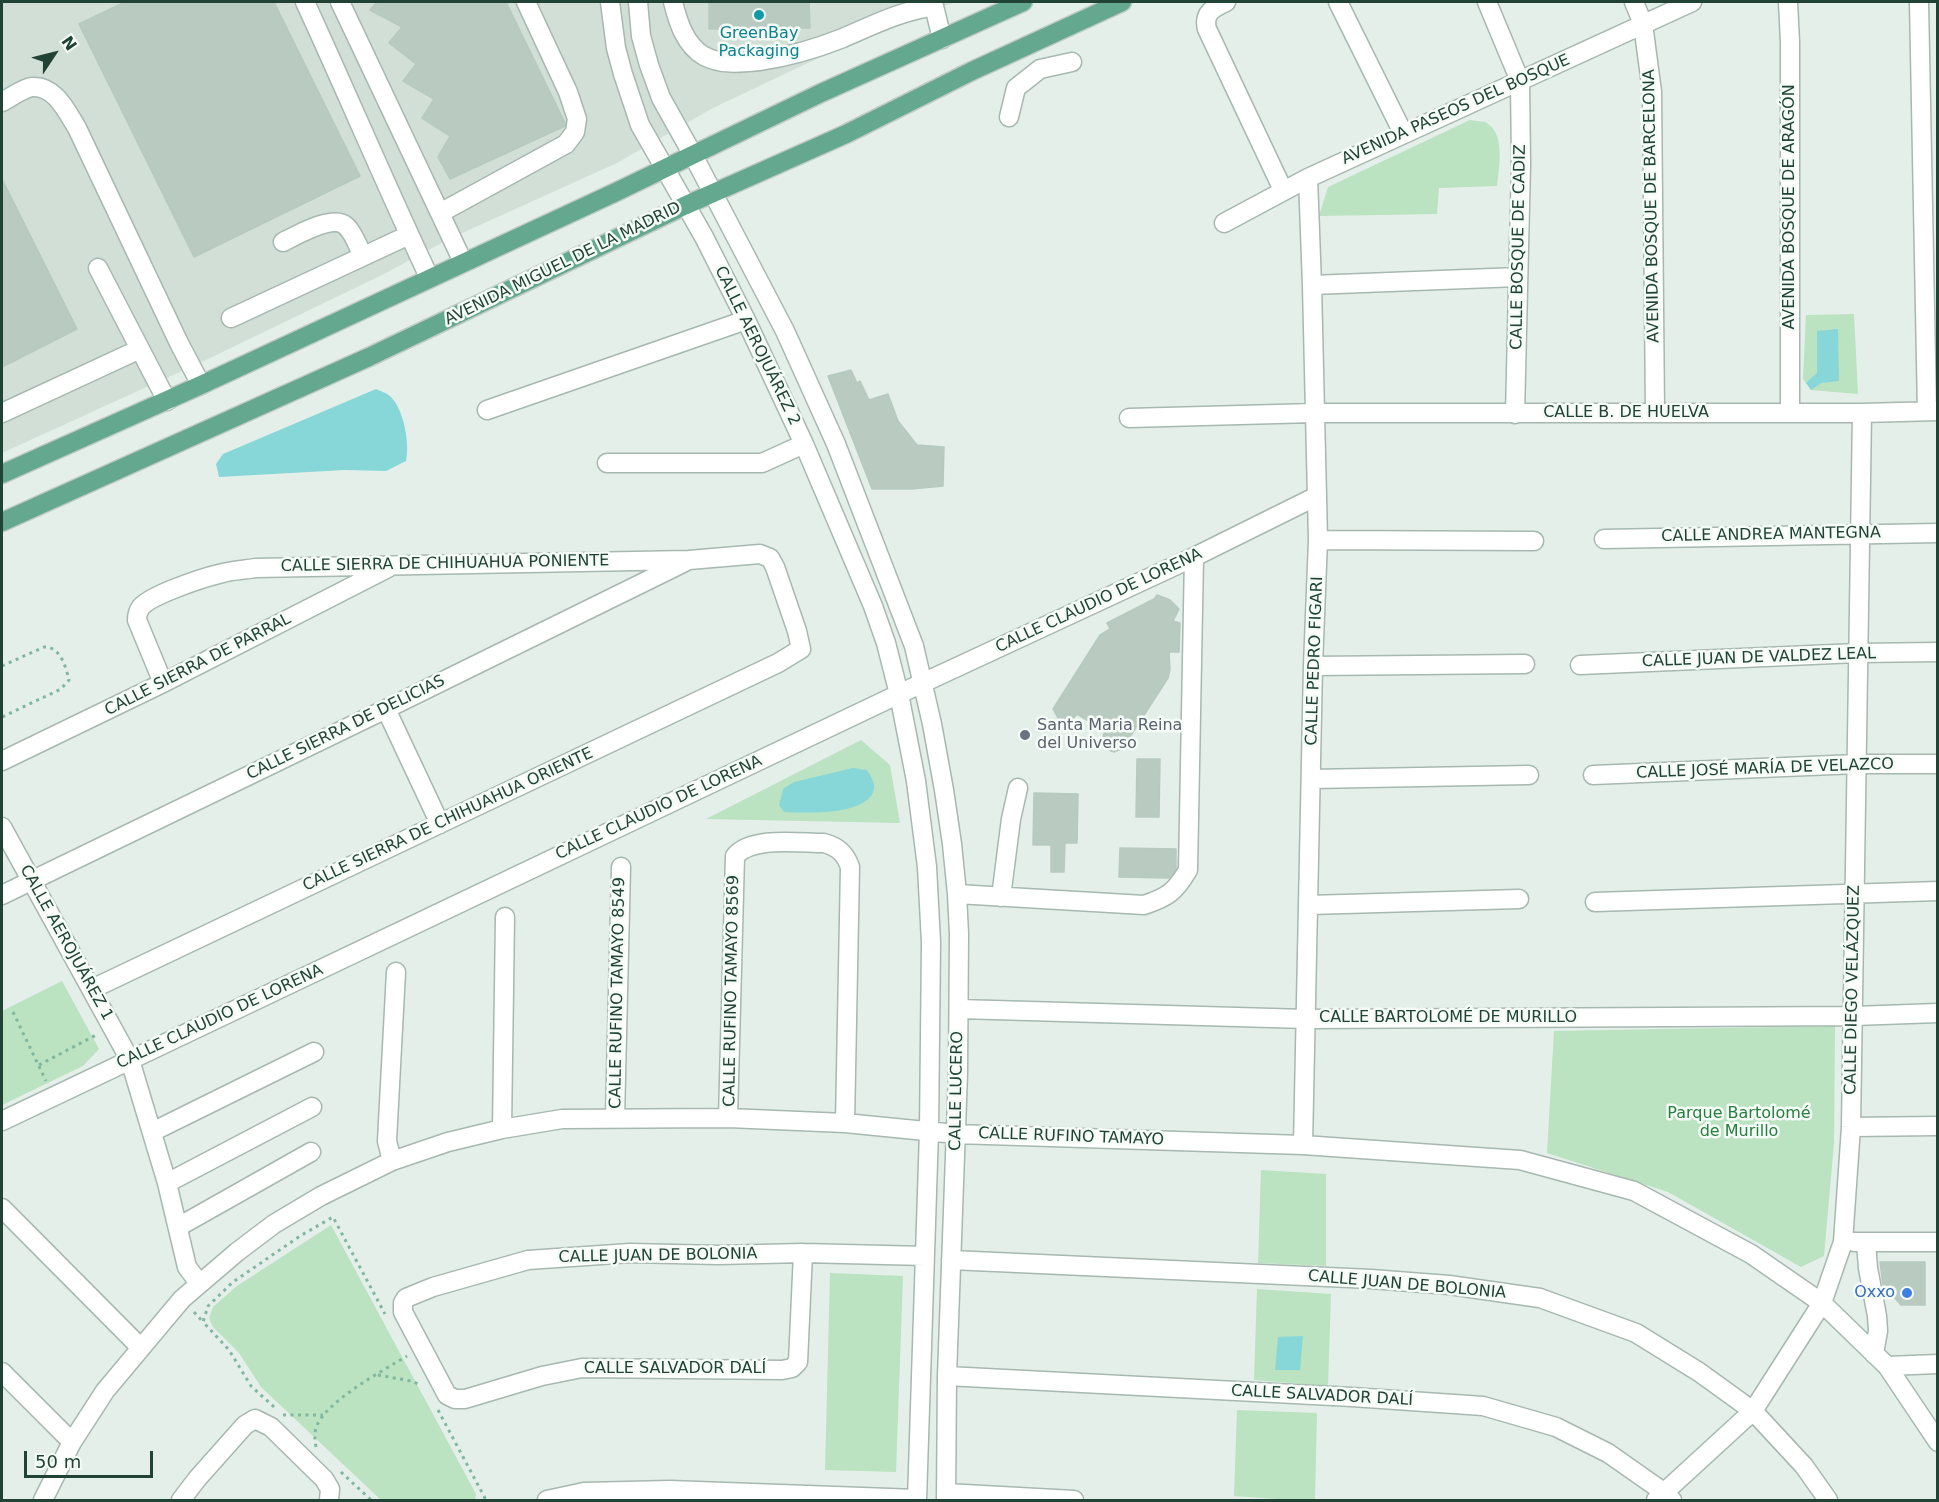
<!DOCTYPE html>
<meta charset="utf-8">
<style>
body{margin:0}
#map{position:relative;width:1939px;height:1502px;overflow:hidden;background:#e4efe9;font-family:"DejaVu Sans",sans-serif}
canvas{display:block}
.frame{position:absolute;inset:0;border:3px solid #214336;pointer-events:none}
.north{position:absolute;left:24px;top:24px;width:60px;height:60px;-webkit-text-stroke:4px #f5fbf7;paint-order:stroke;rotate:55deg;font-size:16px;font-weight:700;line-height:24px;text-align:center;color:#214336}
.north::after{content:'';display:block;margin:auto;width:21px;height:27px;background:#214336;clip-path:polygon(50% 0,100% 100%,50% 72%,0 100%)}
.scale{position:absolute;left:24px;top:1451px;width:129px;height:27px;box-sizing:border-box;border:3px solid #214336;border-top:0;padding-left:8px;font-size:18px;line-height:21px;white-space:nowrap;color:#214336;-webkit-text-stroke:4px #f5fbf7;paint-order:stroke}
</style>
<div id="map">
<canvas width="1939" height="1502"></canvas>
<div class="frame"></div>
<div class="north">N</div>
<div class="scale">50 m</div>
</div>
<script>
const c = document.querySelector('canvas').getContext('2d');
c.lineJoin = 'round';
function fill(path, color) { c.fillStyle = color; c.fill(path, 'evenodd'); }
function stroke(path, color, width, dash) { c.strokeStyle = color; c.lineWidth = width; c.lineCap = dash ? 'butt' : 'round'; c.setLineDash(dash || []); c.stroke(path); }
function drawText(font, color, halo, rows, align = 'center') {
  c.font = font + ' "DejaVu Sans",sans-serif'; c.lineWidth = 5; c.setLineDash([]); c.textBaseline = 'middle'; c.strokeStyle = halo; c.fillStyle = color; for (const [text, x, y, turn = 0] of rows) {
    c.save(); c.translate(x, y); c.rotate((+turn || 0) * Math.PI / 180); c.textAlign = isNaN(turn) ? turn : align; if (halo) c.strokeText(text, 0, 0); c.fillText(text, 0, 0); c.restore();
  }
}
const built = new Path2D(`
 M 2,2 L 956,2 L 890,24 L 713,108 L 617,163 L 449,239 L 384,274 L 208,359 L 2,453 Z`);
const green = new Path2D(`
 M 1470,120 C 1474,121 1481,121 1485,122 C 1506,132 1499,168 1497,186 L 1439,188 L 1437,214 L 1319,216 L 1328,187 Z
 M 1854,314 L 1858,394 L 1811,390 L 1803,379 L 1806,315 Z
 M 861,740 L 890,765 L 900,823 L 706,819 Z
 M 62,981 L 99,1049 L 83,1066 L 2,1105 L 2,1011 Z
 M 1835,1026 L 1834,1143 L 1824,1256 L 1801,1267 L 1668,1192 L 1547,1153 L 1554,1031 Z
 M 1261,1170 L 1326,1174 L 1326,1266 L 1258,1263 Z
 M 331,1225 L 476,1494 L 475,1500 L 381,1500 L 261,1387 L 239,1353 L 213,1327 L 209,1318 L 213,1307 L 237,1286 Z
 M 830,1273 L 903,1276 L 896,1472 L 825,1470 Z
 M 1257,1289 L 1331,1294 L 1328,1386 L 1254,1380 Z
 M 1237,1410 L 1317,1413 L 1315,1500 L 1291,1500 L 1234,1496 Z`);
const water = new Path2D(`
 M 1838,329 L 1839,381 L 1821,383 L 1811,390 L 1806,383 L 1817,373 L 1817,331 Z
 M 376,389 C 380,391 387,393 390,396 C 404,409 410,444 406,461 L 386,471 L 345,470 L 219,477 L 216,464 L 223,454 Z
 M 853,768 L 867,770 C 870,775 875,782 874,788 C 871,816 804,813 784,812 L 779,805 L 783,789 L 794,782 Z
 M 1303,1336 L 1300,1370 L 1275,1370 L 1278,1337 Z`);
const building = new Path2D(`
 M 125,2 L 274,2 L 360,176 L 194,257 L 79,24 Z
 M 377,2 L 506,2 L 565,123 L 565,126 L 450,179 L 438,157 L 450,136 L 422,118 L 434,99 L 403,81 L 416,64 L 389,43 L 402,27 L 370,10 Z
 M 709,2 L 809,2 L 810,28 L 709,29 Z
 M 2,179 L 77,329 L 2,367 Z
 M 851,370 L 857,383 L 860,381 L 869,400 L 888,394 L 898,421 L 917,445 L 944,447 L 943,486 L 911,489 L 872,489 L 828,376 Z
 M 1157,595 L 1170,600 L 1179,609 L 1173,621 L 1180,623 L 1179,652 L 1169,652 L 1170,670 L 1168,678 L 1130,737 L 1121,749 L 1114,752 L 1106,749 L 1102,739 L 1105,731 L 1077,714 L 1072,720 L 1064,722 L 1058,718 L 1053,709 L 1100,635 L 1110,629 L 1107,623 L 1154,599 Z
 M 1137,759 L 1160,759 L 1159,817 L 1136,817 Z
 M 1034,793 L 1078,794 L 1077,843 L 1065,843 L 1064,872 L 1051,872 L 1051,845 L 1033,845 Z
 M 1120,848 L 1176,849 L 1176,869 L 1169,878 L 1119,877 Z
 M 1880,1262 L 1925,1262 L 1925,1305 L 1901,1305 L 1883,1285 Z`);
const path = new Path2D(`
 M 2,666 L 44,647 C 60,646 66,667 69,680 L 61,689 L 2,717
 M 13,1012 L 46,1081
 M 39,1065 L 98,1034
 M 194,1312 L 203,1322
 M 378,1375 L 411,1381 L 421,1385
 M 274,1407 L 251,1386 L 229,1350 L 203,1322 L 208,1306 L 233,1282 L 300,1236 L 333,1217 L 385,1314
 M 438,1410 L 486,1500
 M 283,1415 L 323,1415
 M 316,1447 C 315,1440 314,1435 316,1428 C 324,1402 384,1370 407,1356
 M 341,1472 L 371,1500`);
const minor = new Path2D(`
 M 305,2 C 347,93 386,186 429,277
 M 340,2 L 463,262
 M 610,2 L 616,48 L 623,74 L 640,125 L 704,237 L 746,320 L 804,444 L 873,606 L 886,643 L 899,694 L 916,781 L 927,867 L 931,942 L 929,1131 L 917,1500
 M 638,2 L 641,36 L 649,65 L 661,98 L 693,155 L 785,331 L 836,444 L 914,646 L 932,724 L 944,790 L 952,844 L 957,894 L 959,934 L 958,1073 L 947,1376 L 946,1500
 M 673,2 C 678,22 685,45 704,56 C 721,65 740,63 759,61 C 788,57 815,49 843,38 C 873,25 901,11 934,6 L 942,39
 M 1226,2 C 1213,8 1203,13 1207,29 L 1283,190
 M 1338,2 L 1403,133
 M 1487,2 L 1520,81 L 1521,164 L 1515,414
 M 1634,2 L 1643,24 L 1652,92 L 1655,413
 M 1788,2 L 1790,42 L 1790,413
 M 1919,2 L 1927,411
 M 2,102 C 10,98 23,88 32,87 C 55,85 67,112 77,128 L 179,343 L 201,385
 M 1009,117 L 1016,88 L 1040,69 L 1072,62
 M 440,213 L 566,144 L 575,132 L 577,119 L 568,92 L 526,2
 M 1224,223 L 1308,178 L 1692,2
 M 283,242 C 297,235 333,214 346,226 C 354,233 358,247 363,256
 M 98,268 L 167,401
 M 1312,285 L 1518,277
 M 231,318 L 409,235
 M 487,410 L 746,320
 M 2,413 L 140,349
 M 1129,418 L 1314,413 L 1862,413 L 1938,411
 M 607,463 L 762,463 L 804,444
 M 1604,539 L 1938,533
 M 1318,540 L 1534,541
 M 1580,665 L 1858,653 L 1938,652
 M 1313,666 L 1525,664
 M 386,709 L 440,824
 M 2,761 L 163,683 L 388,568
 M 1593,775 L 1857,764 L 1938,764
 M 1312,779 L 1529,775
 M 2,827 L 130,1060 L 167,1183 L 187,1267 L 199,1283
 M 957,894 L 1144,905 C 1168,897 1175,892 1188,870 L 1194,557
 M 2,895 L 386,709 L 685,562
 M 1001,897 L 1011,819 L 1018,788
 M 1595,902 L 1938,891
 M 1309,905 L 1519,899
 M 92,989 L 778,663 L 801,649 L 797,631 L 775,567 L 770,558 L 760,554 L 689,560 L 256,568 C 244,570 231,570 219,574 C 202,578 151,595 141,607 C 138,611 137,614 137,620 L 163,683
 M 959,1009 L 1306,1019 L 1854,1016 L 1938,1013
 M 615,1118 L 621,867
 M 728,1118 L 735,856 C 752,836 799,843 824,843 C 838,847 845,853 850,867 L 845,1123
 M 2,1121 L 899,694 L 1194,557 L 1317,496
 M 1851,1127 L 1938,1126
 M 502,1129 L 505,917
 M 152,1132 L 314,1052
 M 1303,1145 L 1313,666 L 1318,540 L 1312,285 L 1308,178
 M 392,1161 L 387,1141 L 396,972
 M 167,1183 L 312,1107
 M 2,1208 L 141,1348
 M 178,1227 L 311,1152
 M 1854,1242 L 1938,1242
 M 1866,1242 L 1868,1268 L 1877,1316 L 1878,1331 L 1874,1354
 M 803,1253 L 798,1362 L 792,1368 L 782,1370 L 582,1368 L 542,1376 L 465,1399 L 455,1399 L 447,1395 L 403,1312 L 403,1303 L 406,1298 L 433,1287 L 528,1260 L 630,1253 L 718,1255 L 803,1253 L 925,1256
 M 951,1260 L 1371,1279 L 1449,1285 L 1540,1298 L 1636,1333 L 1699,1372 L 1753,1411 L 1804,1466 L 1828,1500
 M 1887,1366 L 1938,1364
 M 2,1372 L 72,1442
 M 947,1376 L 1352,1397 L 1483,1406 L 1556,1427 L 1608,1453 L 1665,1493 L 1672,1500
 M 946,1493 L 1074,1500
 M 43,1500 L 72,1442 L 105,1391 L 182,1299 L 237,1252 L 274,1224 L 321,1196 L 392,1161 L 448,1142 L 502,1129 L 562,1119 L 728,1118 L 845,1123 L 956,1134 L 1303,1145 L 1520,1160 L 1634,1191 L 1751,1254 L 1822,1303 L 1887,1366 L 1938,1442
 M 181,1500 L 197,1479 L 245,1425 L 255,1419 L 271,1427 L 324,1479 L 330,1489 L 329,1500
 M 547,1500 L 584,1492 L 670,1490 L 917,1499
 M 1656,1500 L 1753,1411 L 1822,1303 L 1843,1242 L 1851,1127 L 1862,413`);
const major = new Path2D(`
 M 2,474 L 201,385 L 616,192 L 821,93 L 1023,2
 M 2,522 L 369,357 L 684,206 L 846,134 L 972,71 L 1122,2`);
const markers = [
 [759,15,6,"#0f9aa8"],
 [1025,735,6,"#6b7280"],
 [1907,1293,6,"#3f7fe0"]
];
const cultureNames = [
 ["GreenBay",759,34],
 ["Packaging",759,52]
];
const streetNames = [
 ["AVENIDA PASEOS DEL BOSQUE",1456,110,-24],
 ["AVENIDA BOSQUE DE BARCELONA",1652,206,-91],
 ["AVENIDA BOSQUE DE ARAGÓN",1790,207,-90],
 ["CALLE BOSQUE DE CADIZ",1519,247,-89],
 ["AVENIDA MIGUEL DE LA MADRID",563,264,-26],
 ["CALLE AEROJUÁREZ 2",757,346,64],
 ["CALLE B. DE HUELVA",1626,413],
 ["CALLE ANDREA MANTEGNA",1771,535,-1],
 ["CALLE SIERRA DE CHIHUAHUA PONIENTE",445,564,-1],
 ["CALLE CLAUDIO DE LORENA",1099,601,-25],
 ["CALLE JUAN DE VALDEZ LEAL",1759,658,-2],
 ["CALLE PEDRO FIGARI",1315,661,-88],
 ["CALLE SIERRA DE PARRAL",198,665,-27],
 ["CALLE SIERRA DE DELICIAS",346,728,-26],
 ["CALLE JOSÉ MARÍA DE VELAZCO",1765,769,-2],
 ["CALLE CLAUDIO DE LORENA",659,808,-25],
 ["CALLE SIERRA DE CHIHUAHUA ORIENTE",448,820,-25],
 ["CALLE AEROJUÁREZ 1",66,943,61],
 ["CALLE DIEGO VELÁZQUEZ",1853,990,-89],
 ["CALLE RUFINO TAMAYO 8569",732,991,-89],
 ["CALLE RUFINO TAMAYO 8549",618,993,-89],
 ["CALLE CLAUDIO DE LORENA",220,1017,-25],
 ["CALLE BARTOLOMÉ DE MURILLO",1448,1018],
 ["CALLE LUCERO",957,1091,-89],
 ["CALLE RUFINO TAMAYO",1071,1137,2],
 ["CALLE JUAN DE BOLONIA",658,1256,-1],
 ["CALLE JUAN DE BOLONIA",1407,1285,5],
 ["CALLE SALVADOR DALÍ",675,1369],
 ["CALLE SALVADOR DALÍ",1322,1396,3]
];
const worshipNames = [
 ["Santa Maria Reina",1037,726],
 ["del Universo",1037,744]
];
const parkNames = [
 ["Parque Bartolomé",1739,1114],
 ["de Murillo",1739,1132]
];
const shopNames = [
 ["Oxxo",1895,1293]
];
fill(built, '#d2dfd7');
fill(green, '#bbe2c1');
fill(water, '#87d7d9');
fill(building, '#b9cac1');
stroke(building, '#b6cabf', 1.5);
stroke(minor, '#a6b8b0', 21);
stroke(major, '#c1cac7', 21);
stroke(path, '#81b69f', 3, [3, 4.5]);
stroke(minor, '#fff', 18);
stroke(major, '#64a98f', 18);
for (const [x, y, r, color] of markers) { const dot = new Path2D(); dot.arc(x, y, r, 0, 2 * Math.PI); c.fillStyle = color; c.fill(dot); stroke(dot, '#f5fbf7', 2); }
drawText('16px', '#0d838f', '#f5fbf7', cultureNames);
drawText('16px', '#214336', '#f5fbf7', streetNames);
drawText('16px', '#5b616d', '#f5fbf7', worshipNames, 'left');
drawText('16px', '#267f3d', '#f5fbf7', parkNames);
drawText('16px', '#366cbe', '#f5fbf7', shopNames, 'right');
</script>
